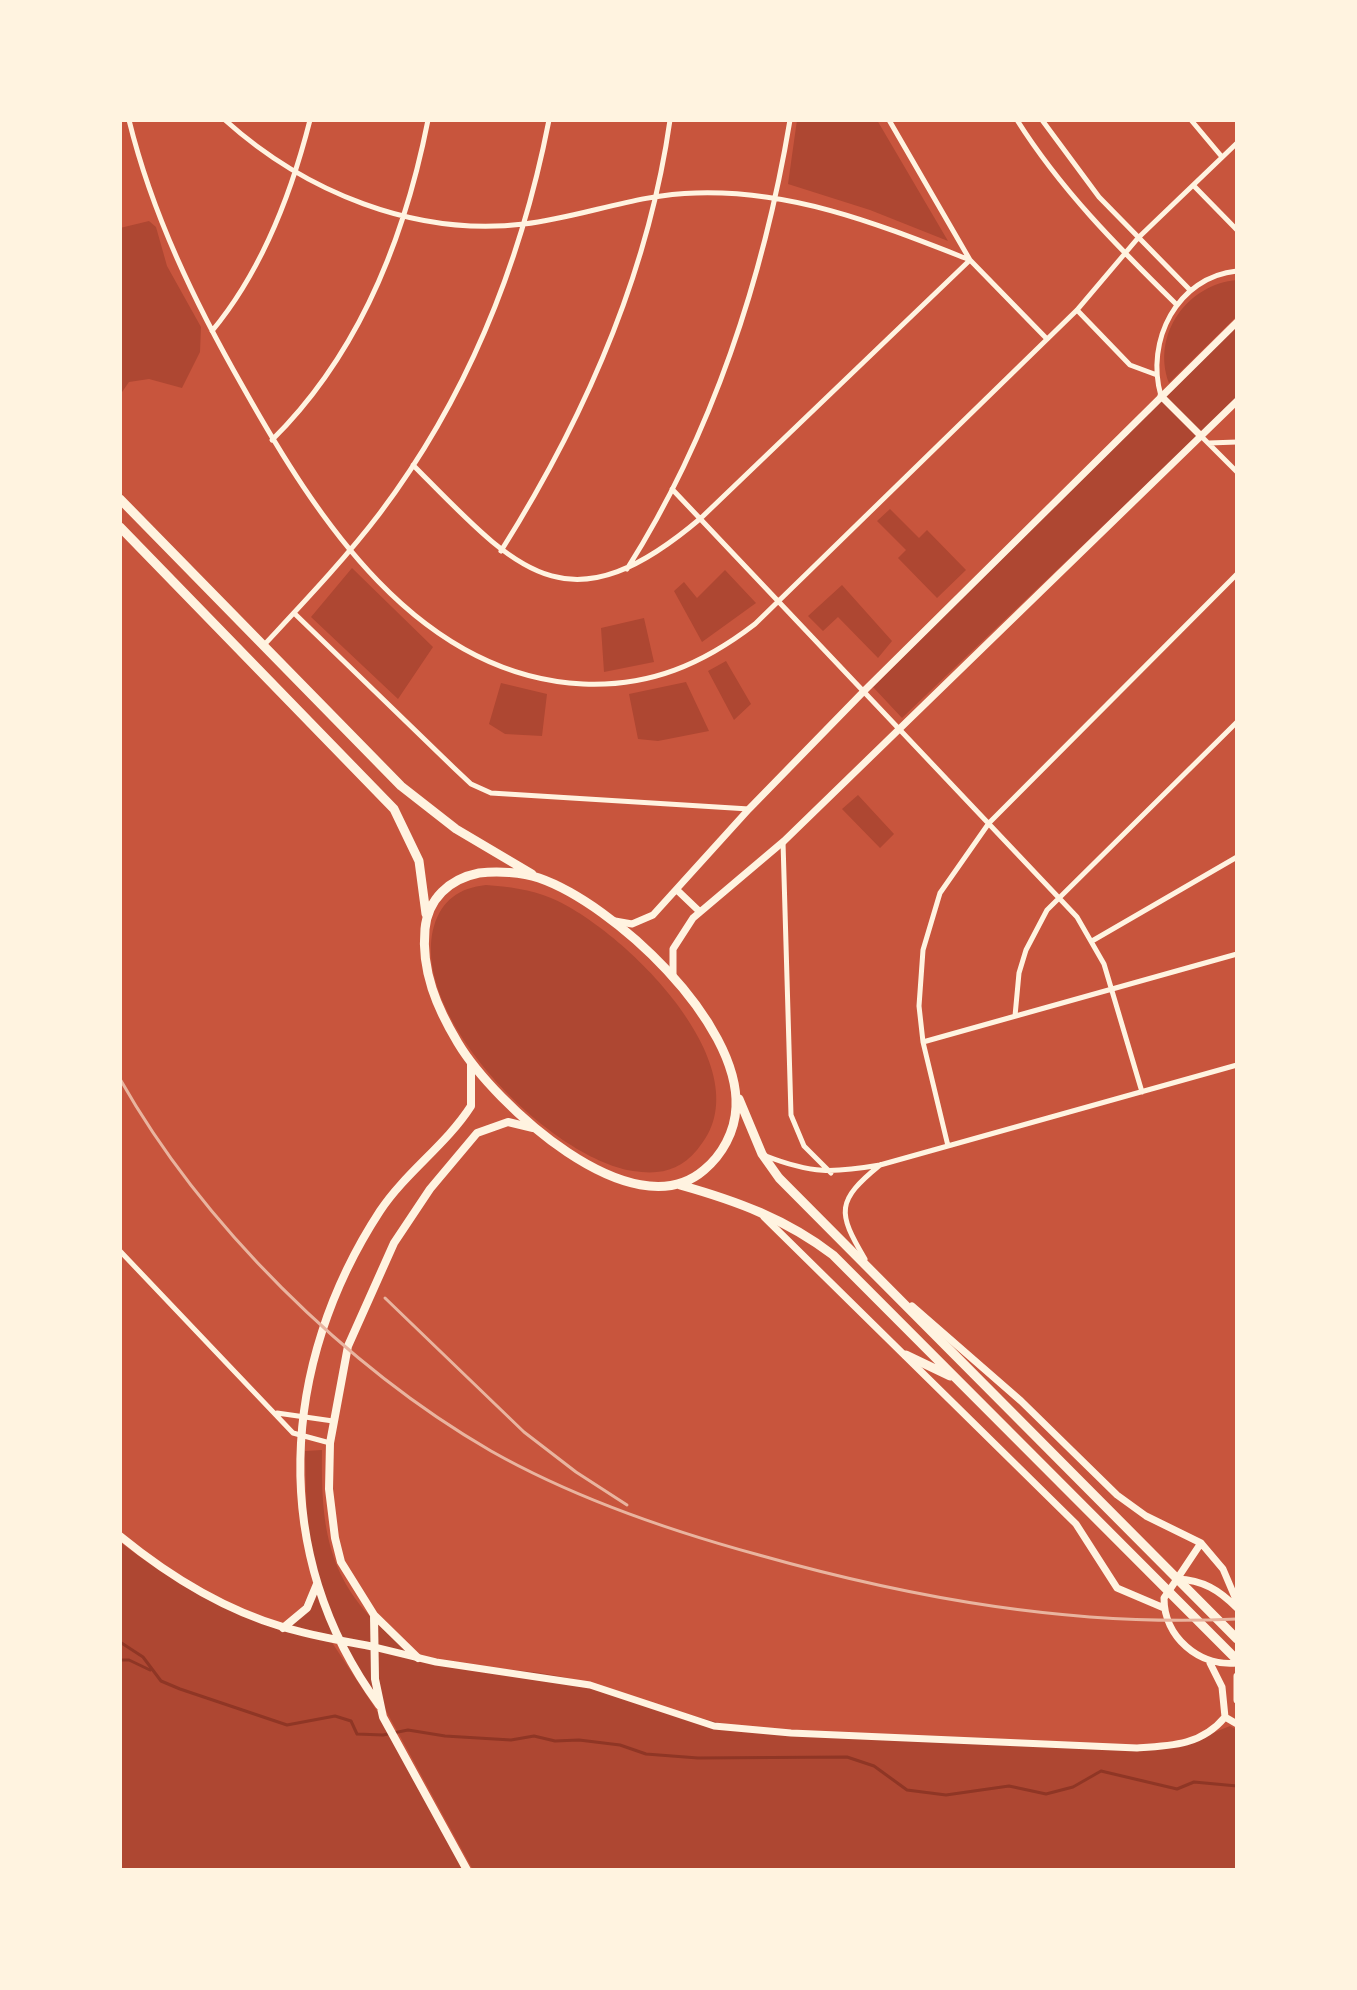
<!DOCTYPE html>
<style>
body{margin:0}
#map{position:relative;width:1357px;height:1990px;overflow:hidden;background:#c8553d;font-family:"PT Sans Narrow",sans-serif}
canvas{display:block}
.frame{position:absolute;inset:0;border:122px solid #fff3e0;pointer-events:none}
</style>
<div id="map">
<canvas width="1357" height="1990"></canvas>
<div class="frame"></div>
</div>
<script>
const c = document.querySelector('canvas').getContext('2d');
c.lineJoin = 'round';
function fill(path, color) { c.fillStyle = color; c.fill(path, 'evenodd'); }
function stroke(path, color, width, dash) { c.strokeStyle = color; c.lineWidth = width; c.lineCap = dash ? 'butt' : 'round'; c.setLineDash(dash || []); c.stroke(path); }
const green = new Path2D(`
 M 797,120 L 877,120 L 948,241 L 870,210 L 788,184 Z
 M 149,221 L 156,227 L 167,266 L 201,327 L 200,352 L 182,388 L 149,379 L 129,382 L 120,395 L 120,228 Z
 M 1237,280 L 1237,316 L 1169,383 C 1151,334 1188,284 1237,280 Z
 M 1237,326 L 1237,398 L 902,718 L 873,687 Z
 M 890,509 L 919,538 L 927,530 L 966,570 L 937,598 L 898,558 L 906,550 L 877,521 Z
 M 352,568 L 433,647 L 398,699 L 311,617 Z
 M 725,570 L 756,603 L 702,642 L 674,591 L 684,582 L 697,598 Z
 M 842,585 L 892,641 L 878,658 L 838,617 L 823,631 L 808,616 Z
 M 644,618 L 654,662 L 604,672 L 601,628 Z
 M 726,661 L 751,704 L 734,720 L 708,671 Z
 M 686,682 L 709,731 L 658,741 L 638,739 L 629,694 Z
 M 501,683 L 547,694 L 542,736 L 505,734 L 489,724 Z
 M 858,795 L 894,834 L 880,848 L 842,809 Z
 M 486,885 C 509,887 530,889 551,898 C 621,927 770,1070 697,1150 C 679,1171 660,1175 633,1171 C 550,1158 408,1016 434,926 C 442,900 459,888 486,885 Z
 M 322,1450 C 321,1522 326,1577 382,1628 C 394,1639 410,1653 427,1658 C 474,1670 524,1667 572,1679 C 635,1694 694,1722 759,1730 L 1143,1747 L 1188,1743 L 1230,1726 L 1237,1730 L 1237,1870 L 473,1870 L 384,1707 L 338,1637 L 286,1624 L 303,1606 L 317,1576 L 307,1524 L 305,1451 Z
 M 120,1542 C 194,1599 241,1618 331,1641 L 377,1711 L 463,1870 L 120,1870 Z`);
const stream = new Path2D(`
 M 120,1642 L 143,1657 L 161,1681 L 180,1689 L 287,1725 L 335,1716 L 351,1721 L 357,1734 L 383,1735 L 408,1730 L 445,1736 L 511,1740 L 534,1736 L 555,1741 L 579,1740 L 620,1745 L 646,1754 L 698,1758 L 847,1757 L 874,1766 L 907,1790 L 946,1795 L 1009,1786 L 1046,1794 L 1073,1787 L 1101,1771 L 1177,1789 L 1194,1782 L 1237,1786
 M 120,1660 L 129,1660 L 150,1670`);
const minor = new Path2D(`
 M 129,120 C 152,214 195,303 243,387 C 316,517 417,676 583,684 C 650,687 703,664 755,624 L 1077,310 L 1138,238 L 1237,143
 M 225,120 C 305,192 415,237 524,224 C 583,217 637,194 696,193 C 795,190 880,225 970,260 L 701,518 C 566,633 517,570 413,465
 M 889,120 L 970,260 L 1047,339
 M 1017,120 C 1061,190 1118,247 1177,305
 M 1042,120 L 1099,197 L 1190,290
 M 1191,120 L 1222,157
 M 1195,187 L 1237,230
 M 1077,310 L 1130,365 L 1157,375
 M 212,331 C 261,272 291,195 310,120
 M 1161,396 C 1145,341 1177,277 1237,271
 M 1201,436 L 1237,472
 M 272,440 C 359,354 405,237 428,120
 M 1209,443 L 1237,442
 M 672,489 L 1077,917 L 1104,964 L 1142,1092
 M 501,551 C 584,419 648,276 670,120
 M 627,569 C 712,435 764,276 790,120
 M 294,613 L 454,768 L 471,784 L 491,793 L 749,809
 M 264,645 C 304,602 345,559 380,513 C 468,396 521,263 549,120
 M 783,842 L 791,1115 L 804,1146 L 831,1173
 M 1092,941 L 1237,857
 M 1015,1016 L 1019,973 L 1026,950 L 1047,910 L 1237,722
 M 923,1042 L 1237,954
 M 948,1146 L 923,1042 L 919,1006 L 923,950 L 940,893 L 989,823 L 1237,574
 M 766,1156 C 812,1174 833,1173 880,1165 L 1237,1065
 M 120,1251 L 293,1433 L 330,1443
 M 865,1259 C 837,1212 836,1201 880,1165
 M 277,1413 L 333,1421`);
const tertiary = new Path2D(`
 M 1161,396 L 1201,436
 M 677,890 L 700,912
 M 615,921 L 632,924 L 653,915 L 749,809 L 865,690 L 1237,322
 M 673,975 L 673,949 L 693,918 L 784,841 L 1237,401
 M 764,1217 L 1076,1524 L 1117,1588 L 1164,1608
 M 912,1306 L 1021,1401 L 1117,1495 L 1146,1516 L 1201,1543 L 1223,1569 L 1237,1602
 M 1177,1579 L 1201,1543
 M 1237,1608 C 1219,1590 1203,1580 1177,1579 L 1164,1598 C 1164,1637 1199,1667 1237,1663
 M 374,1647 L 436,1662 L 590,1685 L 714,1726 L 791,1733 L 1137,1748 C 1172,1746 1202,1745 1225,1717
 M 1210,1663 L 1222,1687 L 1225,1717
 M 1237,1676 L 1237,1700
 M 1225,1717 L 1237,1724`);
const secondary = new Path2D(`
 M 120,1536 C 169,1576 222,1609 283,1627 C 312,1636 344,1641 374,1647
 M 374,1615 L 418,1658
 M 283,1628 L 307,1608 L 317,1584
 M 379,1705 C 268,1555 280,1364 380,1211 C 406,1172 446,1145 471,1106 L 471,1063
 M 467,1870 L 383,1717 L 375,1679 L 374,1615 L 341,1562 L 335,1538 L 329,1489 L 330,1443 L 348,1346 L 394,1243 L 430,1189 L 477,1133 L 508,1122 L 533,1128`);
const primary = new Path2D(`
 M 120,499 L 401,786 L 456,829 L 532,874
 M 120,527 L 394,809 L 419,861 L 426,914
 M 479,873 C 497,871 522,872 539,878 C 614,904 740,1022 736,1107 C 735,1132 722,1155 704,1170 C 632,1232 494,1103 458,1043 C 437,1008 421,971 425,929 C 428,899 449,879 479,873 Z
 M 739,1099 L 762,1154 L 779,1178 L 1237,1639
 M 680,1185 C 737,1201 786,1219 833,1255 L 1237,1660
 M 906,1355 L 950,1376`);
const rail = new Path2D(`
 M 120,1079 C 202,1224 346,1367 491,1451 C 574,1498 667,1530 759,1555 C 915,1599 1074,1627 1237,1619
 M 385,1298 L 524,1432 L 576,1472 L 627,1505`);
fill(green, '#ae4732');
stroke(stream, '#8f3625', 3);
stroke(minor, '#fff3e0', 5);
stroke(tertiary, '#fff3e0', 7);
stroke(secondary, '#fff3e0', 8);
stroke(primary, '#fff3e0', 9);
stroke(rail, '#e9b49f', 3);
</script>
